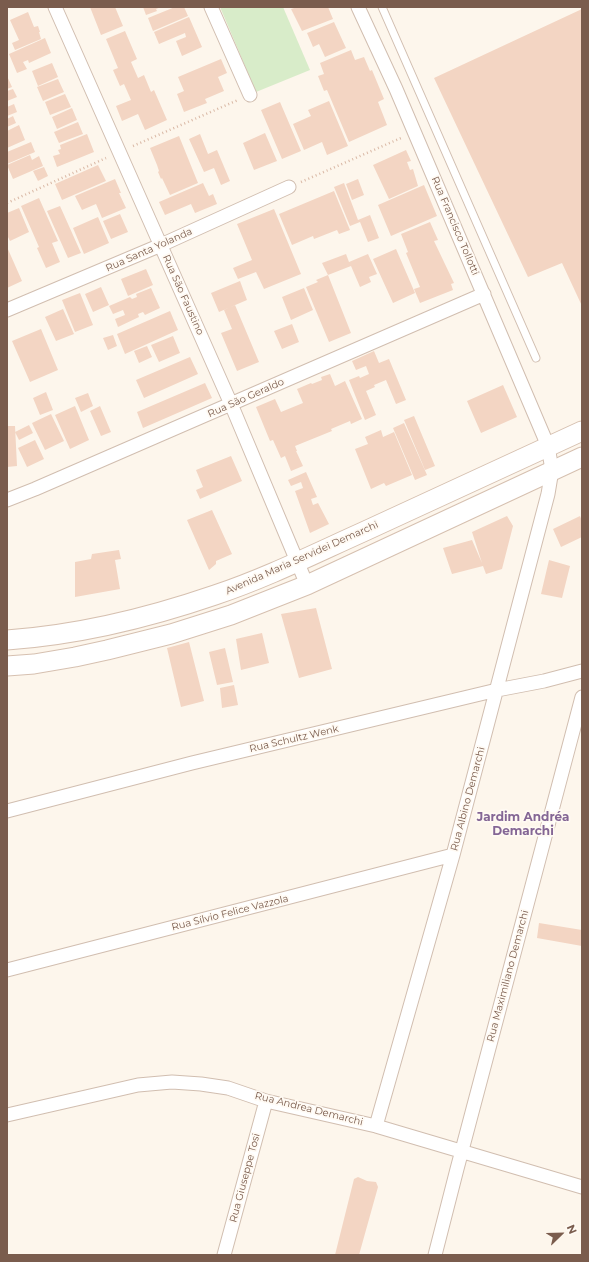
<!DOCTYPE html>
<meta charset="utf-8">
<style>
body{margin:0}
#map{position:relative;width:589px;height:1262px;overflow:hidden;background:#fdf6ec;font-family:Montserrat,sans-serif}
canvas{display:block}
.frame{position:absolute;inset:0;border:8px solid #7a5c4d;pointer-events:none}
.north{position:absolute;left:541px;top:1214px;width:40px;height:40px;-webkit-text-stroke:3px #fffaf3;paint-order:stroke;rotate:67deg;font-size:11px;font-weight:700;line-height:16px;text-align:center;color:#7a5c4d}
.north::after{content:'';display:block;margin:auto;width:14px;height:18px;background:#7a5c4d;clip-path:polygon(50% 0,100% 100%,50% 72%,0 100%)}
</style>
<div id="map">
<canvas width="589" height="1262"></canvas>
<div class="frame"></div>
<div class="north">N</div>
</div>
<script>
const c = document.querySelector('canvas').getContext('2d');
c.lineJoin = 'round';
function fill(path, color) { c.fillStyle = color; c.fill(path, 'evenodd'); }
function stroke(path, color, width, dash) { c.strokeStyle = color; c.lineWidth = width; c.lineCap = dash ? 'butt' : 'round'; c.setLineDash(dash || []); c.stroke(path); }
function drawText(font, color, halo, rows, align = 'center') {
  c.font = font + ' Montserrat,sans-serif'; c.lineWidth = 3.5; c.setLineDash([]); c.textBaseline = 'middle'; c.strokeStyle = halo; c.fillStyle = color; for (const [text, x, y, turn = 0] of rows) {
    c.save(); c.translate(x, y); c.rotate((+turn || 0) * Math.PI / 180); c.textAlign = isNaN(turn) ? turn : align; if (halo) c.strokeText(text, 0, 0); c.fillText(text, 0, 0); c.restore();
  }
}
const green = new Path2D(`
 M 220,7 L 283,7 L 310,70 L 256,92 Z`);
const building = new Path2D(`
 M 90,7 L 115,7 L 123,26 L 101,35 Z
 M 143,7 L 161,7 L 156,9 L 157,11 L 146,15 Z
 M 175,7 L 184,7 L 188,16 L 153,31 L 148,18 Z
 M 297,7 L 328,7 L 333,19 L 302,31 L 291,9 Z
 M 582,9 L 582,306 L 562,263 L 528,277 L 434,78 Z
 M 28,12 L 34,27 L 38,26 L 40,32 L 39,32 L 41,39 L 15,50 L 12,43 L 19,40 L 10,20 Z
 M 189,17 L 202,47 L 182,56 L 176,41 L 186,37 L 185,33 L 159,44 L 154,32 Z
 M 334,22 L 346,48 L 325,57 L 319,44 L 313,47 L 307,33 Z
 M 125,31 L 137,59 L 131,62 L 138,78 L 144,75 L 151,92 L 154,90 L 167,120 L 145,130 L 138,114 L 122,121 L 116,106 L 131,100 L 124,84 L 120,86 L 113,70 L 118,68 L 106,39 Z
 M 45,38 L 51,53 L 29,63 L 28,60 L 23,62 L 27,69 L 17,73 L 9,54 Z
 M 351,50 L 355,60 L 364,57 L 370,71 L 372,70 L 384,99 L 378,102 L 387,125 L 349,142 L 327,90 L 324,91 L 318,76 L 324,74 L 320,63 Z
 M 221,59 L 227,73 L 218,77 L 224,91 L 205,99 L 207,103 L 184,112 L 177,94 L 184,91 L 178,77 Z
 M 52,63 L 58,77 L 38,86 L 32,71 Z
 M 7,76 L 12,87 L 7,89 Z
 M 58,79 L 64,92 L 43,101 L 37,87 Z
 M 13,89 L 17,97 L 7,101 L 7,91 Z
 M 65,94 L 71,107 L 50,115 L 45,102 Z
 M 329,101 L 348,146 L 327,155 L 322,142 L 304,150 L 293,124 L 311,116 L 308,110 Z
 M 280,102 L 301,151 L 282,159 L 261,110 Z
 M 14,104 L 17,112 L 7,116 L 7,107 Z
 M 72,108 L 77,120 L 57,129 L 52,117 Z
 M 13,116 L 16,123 L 7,127 L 7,119 Z
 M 78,122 L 83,134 L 59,143 L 54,132 Z
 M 19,125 L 25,140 L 7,148 L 7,131 Z
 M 265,133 L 277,161 L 254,170 L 243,143 Z
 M 87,134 L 94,152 L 57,167 L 53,156 L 60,154 L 58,150 L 61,149 L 60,145 Z
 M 200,134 L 208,154 L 217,150 L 230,181 L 221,185 L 214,168 L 204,172 L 189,139 Z
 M 179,136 L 198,183 L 170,195 L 162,178 L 161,179 L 158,172 L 159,171 L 157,165 L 150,148 Z
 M 31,142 L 35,152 L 7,164 L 7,152 Z
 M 406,150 L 411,161 L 407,162 L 410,170 L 413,169 L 418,186 L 389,199 L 373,165 Z
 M 30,155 L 32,160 L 39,156 L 43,166 L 13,179 L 7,165 Z
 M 98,165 L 106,181 L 62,200 L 55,184 Z
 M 44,167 L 48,176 L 38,181 L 33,171 Z
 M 115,179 L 121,193 L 119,193 L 126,208 L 102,218 L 96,204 L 82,210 L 75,196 Z
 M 358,179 L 364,195 L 352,200 L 346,184 Z
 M 203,183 L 209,196 L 213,194 L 217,204 L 195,213 L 191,204 L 165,215 L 159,202 Z
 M 344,183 L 358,220 L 370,215 L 379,238 L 368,242 L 360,222 L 350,226 L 334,187 Z
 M 424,185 L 437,216 L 391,236 L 378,205 Z
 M 334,191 L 350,230 L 339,234 L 337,230 L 314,239 L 313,236 L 292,245 L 279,214 Z
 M 39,198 L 58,241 L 52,243 L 60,262 L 46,268 L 37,248 L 39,247 L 21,206 Z
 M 60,206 L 81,253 L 68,258 L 47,211 Z
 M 19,208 L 29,232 L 10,241 L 7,235 L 7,213 Z
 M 274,209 L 301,274 L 264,289 L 256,272 L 238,279 L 233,268 L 252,260 L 237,224 Z
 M 120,214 L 128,232 L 111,239 L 103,221 Z
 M 98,217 L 109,243 L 84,254 L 73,228 Z
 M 430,222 L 438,240 L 434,241 L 454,283 L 451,284 L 453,290 L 420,303 L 414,289 L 420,287 L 406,253 L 408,252 L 401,234 Z
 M 7,247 L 22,281 L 7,288 Z
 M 396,249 L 415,293 L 393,303 L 373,259 Z
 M 346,254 L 349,262 L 368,254 L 377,274 L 369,277 L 371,282 L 360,287 L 351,266 L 328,275 L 322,263 Z
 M 146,269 L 153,285 L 128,296 L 121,279 Z
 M 328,275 L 351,333 L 329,342 L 306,287 L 318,282 L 316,280 Z
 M 240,281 L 247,300 L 219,312 L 211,293 Z
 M 101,287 L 109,305 L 93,312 L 85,294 Z
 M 151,288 L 160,308 L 145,315 L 143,312 L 138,314 L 139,317 L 118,327 L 115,319 L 125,315 L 123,310 L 113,314 L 109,306 L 130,297 L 132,299 L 137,297 L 136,294 Z
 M 304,288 L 313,310 L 291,320 L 282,297 Z
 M 80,293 L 93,325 L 75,332 L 62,300 Z
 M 235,305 L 259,362 L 237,371 L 221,333 L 232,329 L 224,310 Z
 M 63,309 L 74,334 L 56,341 L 45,317 Z
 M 170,311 L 178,330 L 125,354 L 117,334 Z
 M 292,324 L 299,342 L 282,349 L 274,331 Z
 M 41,329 L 58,370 L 30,382 L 12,341 Z
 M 113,335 L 117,346 L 108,350 L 103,338 Z
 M 173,336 L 180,353 L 159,362 L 151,345 Z
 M 147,346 L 152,357 L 139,363 L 134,351 Z
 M 374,351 L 379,363 L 389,359 L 406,400 L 396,404 L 386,380 L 374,385 L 375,387 L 366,391 L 376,415 L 365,420 L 349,380 L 359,376 L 360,378 L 369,374 L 366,366 L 356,370 L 352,361 Z
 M 190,357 L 198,374 L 144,398 L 136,380 Z
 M 330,374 L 335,386 L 345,381 L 362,419 L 351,424 L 350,421 L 331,429 L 332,431 L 295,446 L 297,451 L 296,451 L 303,466 L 291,471 L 285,456 L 281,458 L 273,440 L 270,441 L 256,407 L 275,399 L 281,412 L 303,403 L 297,389 L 311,383 L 312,384 L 322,380 L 321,377 Z
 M 205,383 L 212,398 L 143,428 L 137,412 Z
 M 503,385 L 517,417 L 481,433 L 467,401 Z
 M 46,392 L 53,410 L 40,415 L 33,398 Z
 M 88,393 L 93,406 L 81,412 L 75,398 Z
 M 75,406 L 89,440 L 70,449 L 55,415 Z
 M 100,406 L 111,432 L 101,436 L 90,411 Z
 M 51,414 L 64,441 L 45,450 L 32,423 Z
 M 414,416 L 435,466 L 425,470 L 404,420 Z
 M 404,423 L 427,475 L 415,480 L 393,428 Z
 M 29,425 L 33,433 L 19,440 L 15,432 Z
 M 7,426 L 15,426 L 17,466 L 7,467 Z
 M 381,430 L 383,437 L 394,432 L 412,475 L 386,486 L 384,483 L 371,489 L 355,449 L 368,444 L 365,437 Z
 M 35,440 L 44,459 L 27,467 L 18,448 Z
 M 231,456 L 242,481 L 200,499 L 196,490 L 203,487 L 196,470 Z
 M 306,472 L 317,497 L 311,499 L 313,505 L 318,503 L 329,524 L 310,533 L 295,491 L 303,488 L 301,482 L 291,486 L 288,480 Z
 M 212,510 L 232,554 L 216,561 L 216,564 L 209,570 L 187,520 Z
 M 507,516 L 513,526 L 502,569 L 486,574 L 483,566 L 452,574 L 443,548 L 472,540 L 482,563 L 472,532 Z
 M 580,516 L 582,521 L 582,537 L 561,547 L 553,529 Z
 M 119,550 L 121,559 L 115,560 L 120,589 L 75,597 L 75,562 L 91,559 L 92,554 Z
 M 549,560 L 570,566 L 562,598 L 541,594 Z
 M 316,608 L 332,669 L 299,678 L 281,614 Z
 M 262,633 L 269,663 L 241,670 L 236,639 Z
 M 189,642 L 204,701 L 181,707 L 167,648 Z
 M 225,648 L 233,682 L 217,685 L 209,652 Z
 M 234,685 L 238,705 L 222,708 L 220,688 Z
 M 539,923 L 582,930 L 582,946 L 537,938 Z
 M 358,1177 L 367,1181 L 376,1182 L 378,1187 L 359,1255 L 335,1255 L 354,1179 Z`);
const path = new Path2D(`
 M 133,146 L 238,100
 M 301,182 L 401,138
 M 7,203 L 106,158`);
const lane = new Path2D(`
 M 382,7 L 536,358`);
const street = new Path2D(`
 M 55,7 L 231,404 L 307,585
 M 211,7 L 250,95
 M 358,7 L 396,89 L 548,446 L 552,470 L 548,494 L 453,855 L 376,1126
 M 7,310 L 161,245 L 289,187
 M 7,500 L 35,489 L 484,294
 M 7,811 L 192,763 L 497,690 L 544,681 L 582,671
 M 7,970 L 453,855
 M 7,1115 L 138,1085 L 172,1082 L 201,1084 L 228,1088 L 266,1101 L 376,1126 L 582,1187
 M 224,1255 L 266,1101
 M 435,1255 L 457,1169 L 582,697`);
const secondary = new Path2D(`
 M 7,640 C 78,635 148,618 215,595 C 266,578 314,554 363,532 C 436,498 509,464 582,431
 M 7,666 L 34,664 L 75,657 L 107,650 L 171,634 L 231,615 L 307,585 L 582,457`);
const streetNames = [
 ["Rua Francisco Tollotti",455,226,67],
 ["Rua Santa Yolanda",149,250,-24],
 ["Rua São Faustino",183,295,66],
 ["Rua São Geraldo",246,398,-24],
 ["Avenida Maria Servidei Demarchi",302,558,-24],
 ["Rua Schultz Wenk",294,739,-13],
 ["Rua Albino Demarchi",468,799,-75],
 ["Rua Sílvio Felice Vazzola",230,913,-14],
 ["Rua Maximiliano Demarchi",508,976,-75],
 ["Rua Andrea Demarchi",309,1109,14],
 ["Rua Giuseppe Tosi",245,1178,-75]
];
const quarterNames = [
 ["Jardim Andréa",523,817],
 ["Demarchi",523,831]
];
fill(green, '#d8ecc9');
fill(building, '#f3d5c3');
stroke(lane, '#d1beb0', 9);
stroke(street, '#d1beb0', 15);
stroke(secondary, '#d6c0b0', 21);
stroke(path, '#d9b8a5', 2.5, [1, 3]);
stroke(lane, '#fff', 7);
stroke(street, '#fff', 13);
stroke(secondary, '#fff', 19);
drawText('10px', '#7a5c4d', '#fffaf3', streetNames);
drawText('bold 12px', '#846695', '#fffaf3', quarterNames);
</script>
